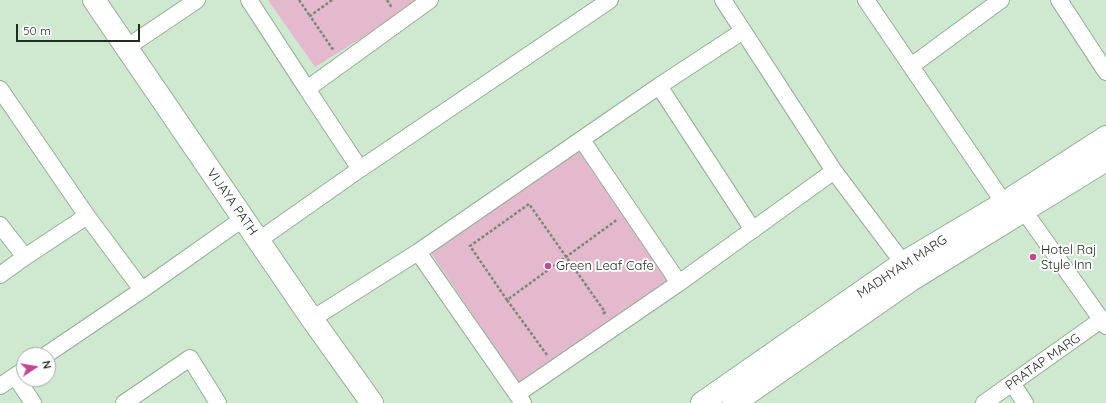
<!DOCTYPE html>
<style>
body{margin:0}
#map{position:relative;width:1106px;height:403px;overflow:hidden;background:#cee9d0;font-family:Quicksand,sans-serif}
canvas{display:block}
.north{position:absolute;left:16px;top:347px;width:40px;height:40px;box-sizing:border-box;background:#fff;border:1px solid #a6aaa6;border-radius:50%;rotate:78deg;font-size:11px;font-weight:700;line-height:16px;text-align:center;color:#202b21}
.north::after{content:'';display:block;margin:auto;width:14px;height:18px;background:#c74690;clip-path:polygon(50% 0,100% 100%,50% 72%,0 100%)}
.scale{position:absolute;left:16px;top:24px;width:124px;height:18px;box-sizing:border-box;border:2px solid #202b21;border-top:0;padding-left:5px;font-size:12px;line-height:14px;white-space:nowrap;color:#202b21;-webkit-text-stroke:3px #fff;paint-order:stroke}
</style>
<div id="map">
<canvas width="1106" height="403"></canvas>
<div class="north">N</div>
<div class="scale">50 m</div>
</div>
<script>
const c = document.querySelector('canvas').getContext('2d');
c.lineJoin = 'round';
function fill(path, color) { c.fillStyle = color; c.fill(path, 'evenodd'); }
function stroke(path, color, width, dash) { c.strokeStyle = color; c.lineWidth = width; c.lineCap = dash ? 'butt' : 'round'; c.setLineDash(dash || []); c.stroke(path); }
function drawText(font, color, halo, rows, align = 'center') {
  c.font = font + ' Quicksand,sans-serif'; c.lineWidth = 4; c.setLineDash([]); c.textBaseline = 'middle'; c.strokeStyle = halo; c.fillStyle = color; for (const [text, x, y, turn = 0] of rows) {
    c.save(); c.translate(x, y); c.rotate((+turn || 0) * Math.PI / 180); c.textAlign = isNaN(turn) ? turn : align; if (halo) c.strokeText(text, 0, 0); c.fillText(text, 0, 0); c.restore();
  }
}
const green = new Path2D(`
 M 268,0 L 423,0 L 315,67 Z
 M 581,149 L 669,283 L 519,383 L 431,253 Z`);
const path = new Path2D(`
 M 299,0 L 310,16
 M 332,0 L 310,16 L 334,51
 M 387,0 L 392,8
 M 507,300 L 547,355
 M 603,314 L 605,312 L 529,204 L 470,246 L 507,300 L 618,219`);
const street = new Path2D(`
 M 249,0 L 307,89
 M 723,0 L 834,171 L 903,263
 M 866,0 L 1004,203 L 1024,211 L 1106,326
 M 1059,0 L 1106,72
 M 126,48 L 197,0
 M 911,66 L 1001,0
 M 659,86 L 753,230
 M 0,89 L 87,216 L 142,290
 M 582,140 L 679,283
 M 360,169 L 610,0
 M 0,225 L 25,257
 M 259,240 L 360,169 L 307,89 L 430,0
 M 418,252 L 523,403
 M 0,275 L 25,257 L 87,216
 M 312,319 L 418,252 L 659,86 L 743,31
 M 46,355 L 142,290 L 244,218
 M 15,376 L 33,403
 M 1012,383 L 1025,403
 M 0,386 L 24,370
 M 517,394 L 679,283 L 834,171
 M 124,403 L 190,358 L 218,403
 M 984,403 L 1101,320`);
const secondary = new Path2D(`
 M 94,0 L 312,319 L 372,403
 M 702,403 L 903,263 L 1004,203 L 1106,137
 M 734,403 L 911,280 L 1106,160`);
const markers = [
 [1033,257,4,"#c74690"],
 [548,266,4,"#c74690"]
];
const streetNames = [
 ["VIJAYA PATH",232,202,55],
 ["MADHYAM MARG",902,267,-33],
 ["PRATAP MARG",1043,362,-35]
];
const poiNames = [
 ["Hotel Raj",1041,250],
 ["Style Inn",1041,265],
 ["Green Leaf Cafe",556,266]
];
fill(green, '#e5b9cd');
stroke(street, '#94ae96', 18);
stroke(secondary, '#94ae96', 24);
stroke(path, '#778a78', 2.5, [3, 2]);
stroke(street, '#fff', 16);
stroke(secondary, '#fff', 22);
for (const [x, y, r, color] of markers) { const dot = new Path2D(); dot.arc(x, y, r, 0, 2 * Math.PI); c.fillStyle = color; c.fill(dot); stroke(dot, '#fff', 1.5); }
drawText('13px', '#202b21', '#fff', streetNames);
drawText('13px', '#202b21', '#fff', poiNames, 'left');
</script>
